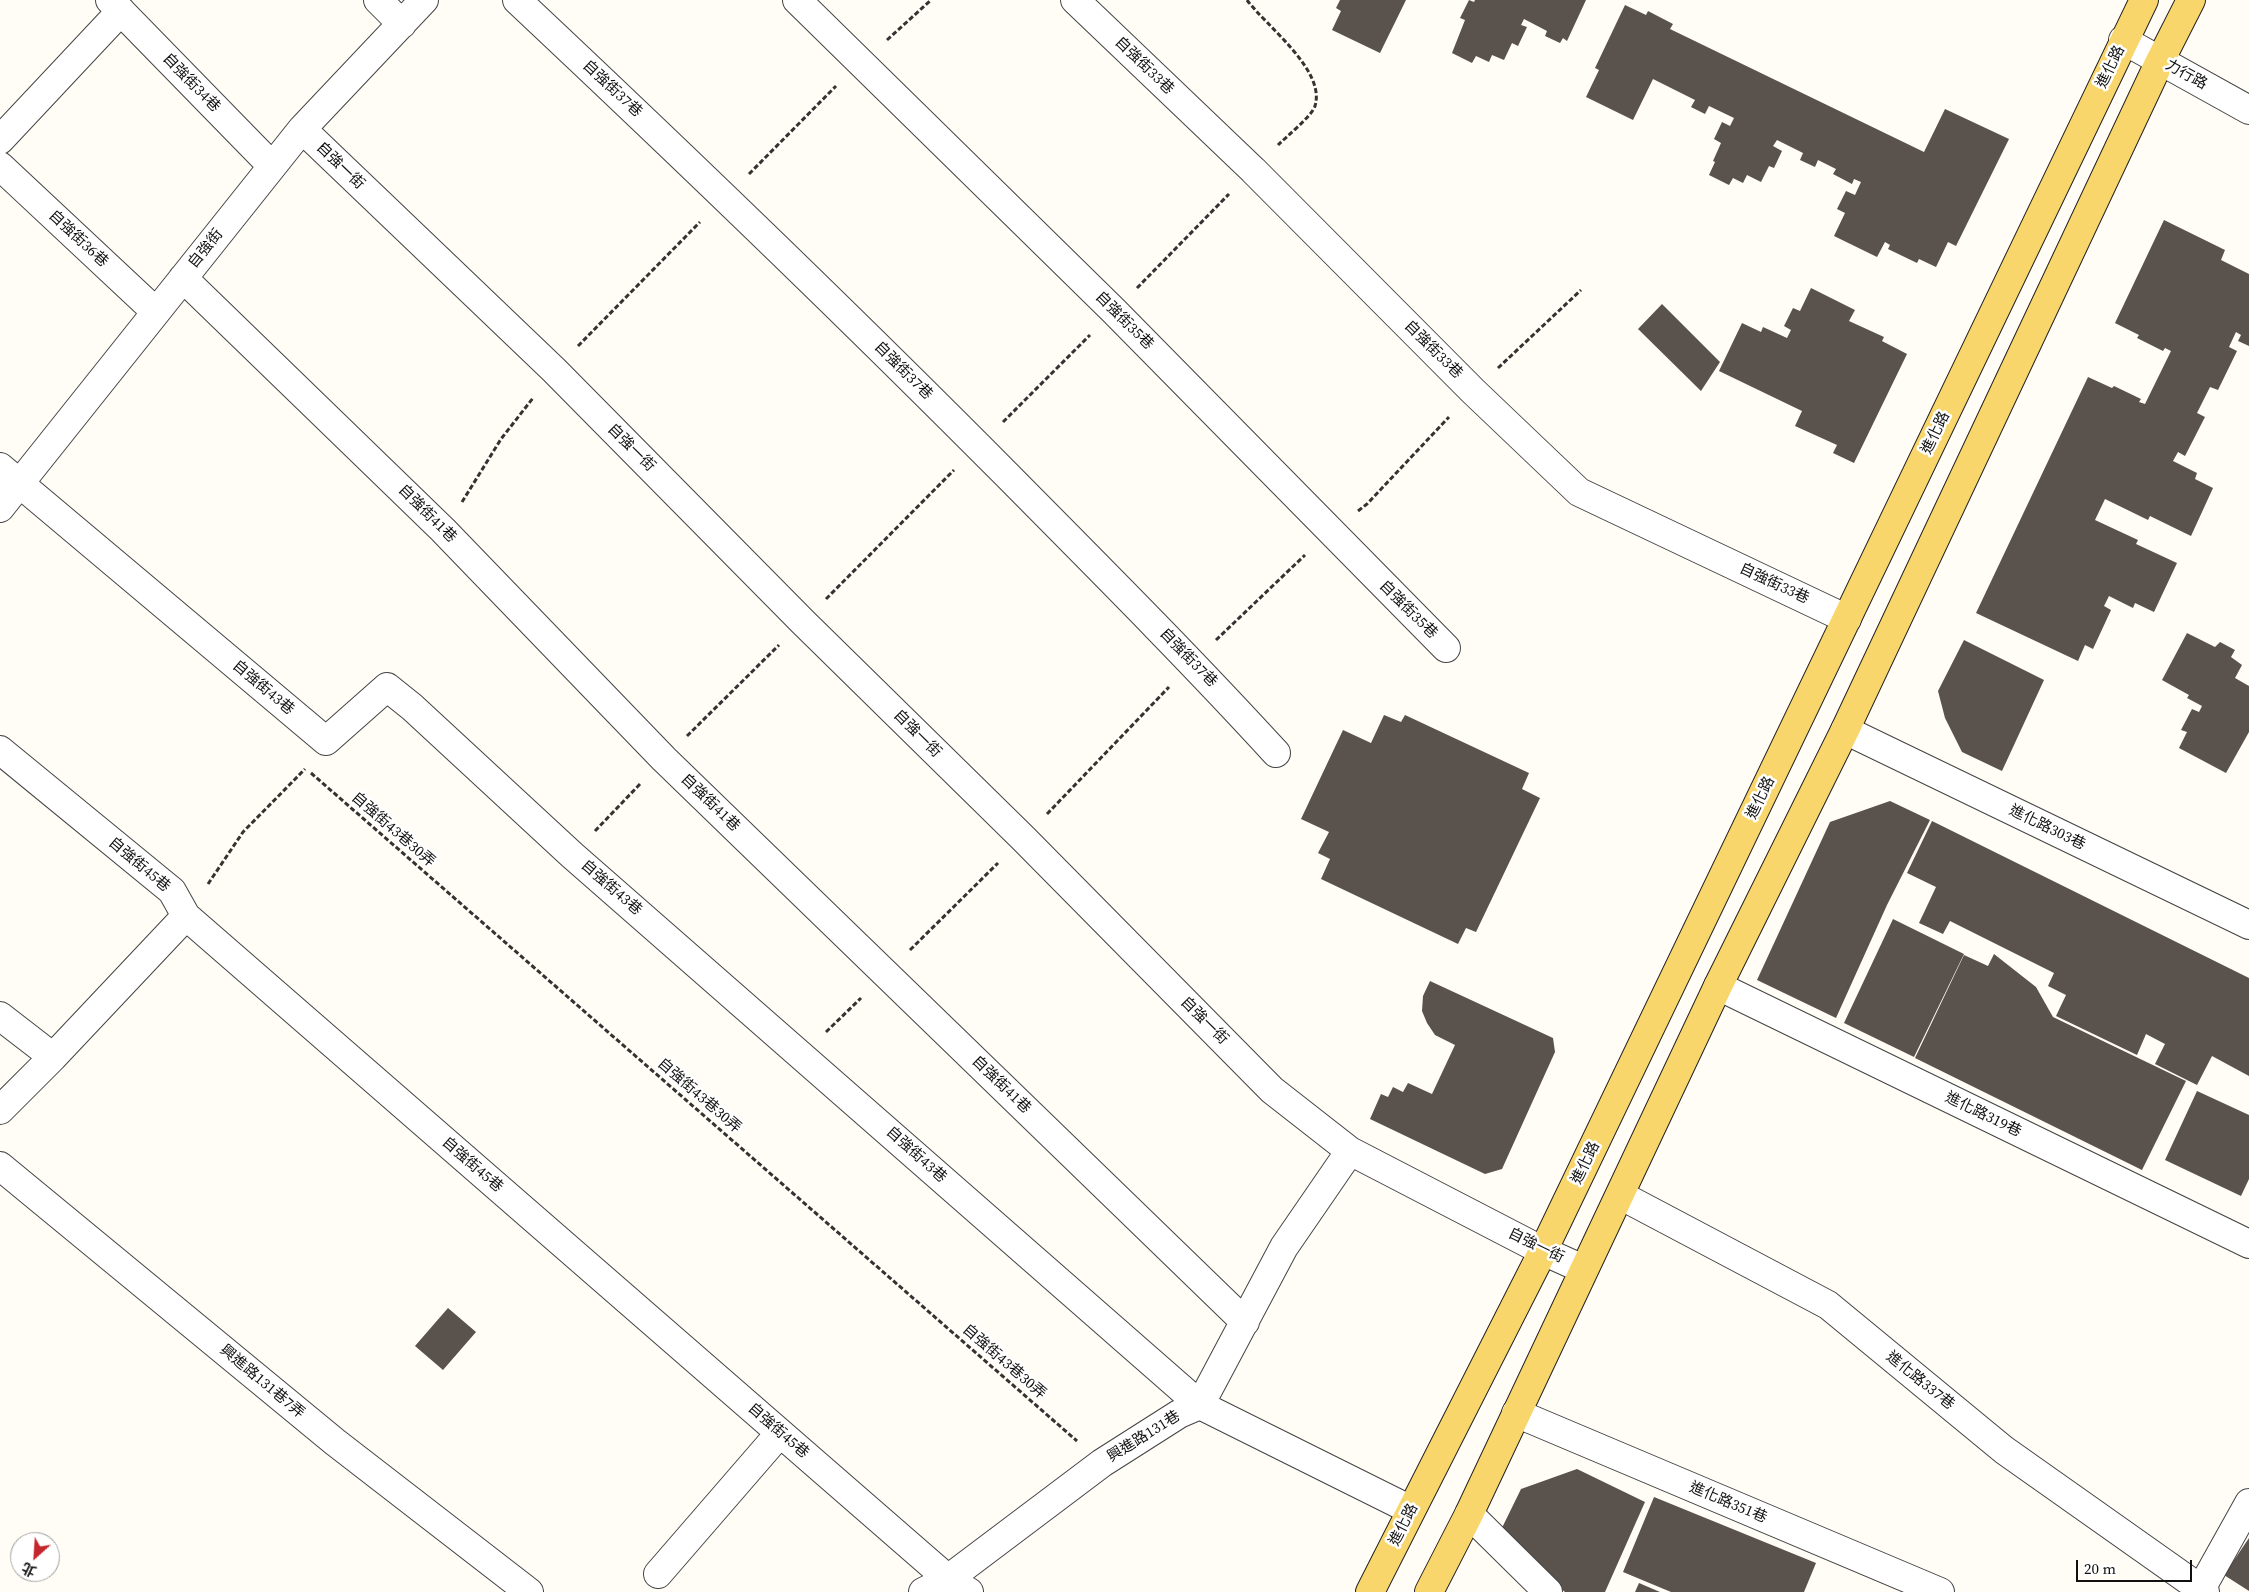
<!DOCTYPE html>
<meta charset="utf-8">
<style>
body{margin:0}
#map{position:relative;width:2249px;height:1592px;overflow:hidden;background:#fffdf5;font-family:"Source Serif 4","Noto Sans TC",serif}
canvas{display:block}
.north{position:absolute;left:10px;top:1532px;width:50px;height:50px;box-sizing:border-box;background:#fff;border:1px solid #a0a0a0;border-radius:50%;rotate:206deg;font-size:14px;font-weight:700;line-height:20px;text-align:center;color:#111}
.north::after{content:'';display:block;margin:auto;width:18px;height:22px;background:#c4262e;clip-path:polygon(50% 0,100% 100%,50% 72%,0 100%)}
.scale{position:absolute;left:2076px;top:1560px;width:116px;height:22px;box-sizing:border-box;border:2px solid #111;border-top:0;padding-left:6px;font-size:15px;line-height:18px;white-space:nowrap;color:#111;-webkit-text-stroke:4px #fff;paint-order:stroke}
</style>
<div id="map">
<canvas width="2249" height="1592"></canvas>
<div class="north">北</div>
<div class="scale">20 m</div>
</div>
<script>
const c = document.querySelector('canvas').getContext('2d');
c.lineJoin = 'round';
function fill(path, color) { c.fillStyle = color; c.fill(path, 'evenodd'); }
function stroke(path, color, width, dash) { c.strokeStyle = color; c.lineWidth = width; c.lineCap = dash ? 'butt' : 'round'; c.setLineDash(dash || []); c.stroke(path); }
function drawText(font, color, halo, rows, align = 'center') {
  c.font = font + ' "Source Serif 4","Noto Sans TC",serif'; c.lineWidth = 5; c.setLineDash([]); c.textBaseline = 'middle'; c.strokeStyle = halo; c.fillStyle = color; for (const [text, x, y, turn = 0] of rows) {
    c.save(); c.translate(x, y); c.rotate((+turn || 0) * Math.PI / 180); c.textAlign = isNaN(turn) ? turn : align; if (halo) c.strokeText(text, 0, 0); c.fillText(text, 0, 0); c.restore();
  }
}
const building = new Path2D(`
 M 1340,0 L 1406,0 L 1380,53 L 1332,30 L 1341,11 L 1336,8 Z
 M 1469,0 L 1474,2 L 1475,0 L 1586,0 L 1567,41 L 1563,38 L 1560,43 L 1545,36 L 1547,31 L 1524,19 L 1521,25 L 1527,27 L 1518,46 L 1512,43 L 1504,60 L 1492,55 L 1489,62 L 1476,56 L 1472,63 L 1452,53 L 1465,20 L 1460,18 Z
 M 1625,5 L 1646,15 L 1648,11 L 1673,24 L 1670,29 L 1924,152 L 1945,109 L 2009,139 L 1956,246 L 1948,242 L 1936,267 L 1919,259 L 1917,263 L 1888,249 L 1890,245 L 1885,242 L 1877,257 L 1834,236 L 1845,213 L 1837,209 L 1846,191 L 1855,195 L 1861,182 L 1854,179 L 1852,184 L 1833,174 L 1836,169 L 1818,160 L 1815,167 L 1800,160 L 1803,153 L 1777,140 L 1773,146 L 1782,151 L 1774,168 L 1769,166 L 1761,182 L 1747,175 L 1743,183 L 1733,178 L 1729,185 L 1709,175 L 1715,162 L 1713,161 L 1721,143 L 1714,139 L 1722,122 L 1730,126 L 1734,118 L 1709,106 L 1705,114 L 1691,107 L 1695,100 L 1653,79 L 1633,120 L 1586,97 L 1599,70 L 1595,68 Z
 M 2164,220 L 2225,250 L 2221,260 L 2249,274 L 2249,346 L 2238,341 L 2241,335 L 2236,332 L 2229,347 L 2237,351 L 2218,390 L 2210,387 L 2197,413 L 2205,417 L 2185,456 L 2178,452 L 2173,461 L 2197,473 L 2195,479 L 2213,488 L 2191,536 L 2150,516 L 2148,520 L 2105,499 L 2095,520 L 2138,540 L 2136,544 L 2177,563 L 2154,612 L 2135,603 L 2133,608 L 2109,596 L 2104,606 L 2111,610 L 2093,649 L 2085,645 L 2078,661 L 1976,613 L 2088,377 L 2112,388 L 2114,386 L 2141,399 L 2139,402 L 2145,404 L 2171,351 L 2165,348 L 2163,351 L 2137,338 L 2139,335 L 2115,323 Z
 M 1811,288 L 1855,310 L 1849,321 L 1884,337 L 1882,341 L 1907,354 L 1854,463 L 1833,453 L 1837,445 L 1795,426 L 1802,411 L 1719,371 L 1742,323 L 1761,332 L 1763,327 L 1787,338 L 1791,330 L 1784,326 L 1793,308 L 1800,311 Z
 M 1662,304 L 1720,362 L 1701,391 L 1638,329 Z
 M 2187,633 L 2215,647 L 2220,642 L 2235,650 L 2231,657 L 2242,665 L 2235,678 L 2249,686 L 2249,732 L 2226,773 L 2179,748 L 2187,732 L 2181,730 L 2192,709 L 2199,712 L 2202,706 L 2187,698 L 2189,695 L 2162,680 Z
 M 1964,640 L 2044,680 L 2002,771 L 1962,752 L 1945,718 L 1938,691 Z
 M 1384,715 L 1401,722 L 1405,715 L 1529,773 L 1522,789 L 1540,798 L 1476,932 L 1466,928 L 1458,944 L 1321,879 L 1330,859 L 1318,853 L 1329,832 L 1301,819 L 1343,730 L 1371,743 Z
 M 1890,801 L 1930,820 L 1887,905 L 1836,1018 L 1757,980 L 1830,822 Z
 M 1932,821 L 2249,978 L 2249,1076 L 2212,1056 L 2197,1085 L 2155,1064 L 2165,1044 L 2146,1034 L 2137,1055 L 2056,1016 L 2066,995 L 2048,986 L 2054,973 L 1950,921 L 1943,934 L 1919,923 L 1936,887 L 1907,873 Z
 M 1893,919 L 1964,954 L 1914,1057 L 1844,1023 Z
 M 1994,954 L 2036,987 L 2053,1017 L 2186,1081 L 2142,1170 L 1915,1058 L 1964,955 L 1988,966 Z
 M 1430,981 L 1553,1038 L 1555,1052 L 1502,1169 L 1485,1174 L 1370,1119 L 1381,1094 L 1388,1097 L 1393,1087 L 1403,1092 L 1408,1083 L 1432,1094 L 1455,1045 L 1435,1035 L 1427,1023 L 1422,1011 L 1423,996 Z
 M 2197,1091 L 2249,1115 L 2249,1179 L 2241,1196 L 2165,1160 Z
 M 448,1308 L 476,1332 L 443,1370 L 415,1346 Z
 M 1577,1469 L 1645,1502 L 1605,1592 L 1565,1592 L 1498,1536 L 1521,1489 Z
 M 1654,1497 L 1816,1563 L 1804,1592 L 1671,1592 L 1623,1572 Z
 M 2249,1538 L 2249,1591 L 2224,1575 Z
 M 1639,1583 L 1660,1592 L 1635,1592 Z`);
const path = new Path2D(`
 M 1247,0 C 1266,26 1326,70 1315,106 C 1312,116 1286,137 1278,145
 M 887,40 L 931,0
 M 749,174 L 836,86
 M 1137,288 L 1229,194
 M 578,346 L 700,222
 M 1498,368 L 1581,290
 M 1003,422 L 1090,335
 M 462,502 L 501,439 L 533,398
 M 1358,511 L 1367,504 L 1449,417
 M 826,599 L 954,470
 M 1216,640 L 1305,555
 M 687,736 L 779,645
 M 311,773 L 1077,1441
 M 1047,814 L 1169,687
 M 595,831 L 641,783
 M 208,884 L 243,832 L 305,769
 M 910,950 L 998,863
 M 826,1032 L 861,998`);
const minor = new Path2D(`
 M 110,0 L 272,166
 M 378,0 L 402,24
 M 517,0 C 683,156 847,314 1007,475 C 1098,567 1189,658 1276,753
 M 797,0 L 1114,311 L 1446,648
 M 1075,0 L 1253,170 L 1473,391 L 1579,492 L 1847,619
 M 2123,40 L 2249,110
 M 302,129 L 554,370 L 803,622 L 1023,838 L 1272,1090 L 1350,1151 L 1543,1251 L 1583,1269
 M 0,140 L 121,11
 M 0,166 L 156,312
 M 183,278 L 443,530 L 664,759 L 1245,1322
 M 0,467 L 326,741 L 387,687 L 412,707 L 572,855 L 1200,1405 L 1411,1510
 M 0,508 L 302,129 L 424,0
 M 1845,730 L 2249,925
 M 0,750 L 172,891 L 186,916 L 948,1579 L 969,1592
 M 1718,986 L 2249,1244
 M 0,1016 L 53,1057
 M 0,1110 L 53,1057 L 186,916
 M 0,1166 L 335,1442 L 529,1592
 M 1620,1195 L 1828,1305 L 2004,1450 L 2205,1592
 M 1516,1413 L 1940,1592
 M 1469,1514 L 1548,1592
 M 658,1574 L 780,1433
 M 2201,1589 L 2249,1503
 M 923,1592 L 948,1579 L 1102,1463 L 1179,1414 L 1200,1405 L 1284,1247 L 1350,1151`);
const major = new Path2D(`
 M 1370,1592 L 1543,1251 L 2144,0
 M 1429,1592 L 1469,1514 L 1718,986 L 1845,730 L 2160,61 L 2191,0`);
const streetNames = [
 ["自強街33巷",1144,66,44],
 ["進化路",2111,67,-64],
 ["力行路",2186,75,29],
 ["自強街34巷",191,83,46],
 ["自強街37巷",612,89,43],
 ["自強一街",340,166,44],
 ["自強街36巷",78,239,43],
 ["自強街",206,249,-51],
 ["自強街35巷",1124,321,45],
 ["自強街33巷",1433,350,45],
 ["自強街37巷",903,371,45],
 ["進化路",1936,433,-64],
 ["自強一街",631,448,45],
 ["自強街41巷",427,514,45],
 ["自強街33巷",1774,584,25],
 ["自強街35巷",1408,610,45],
 ["自強街37巷",1188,658,46],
 ["自強街43巷",263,688,40],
 ["自強一街",917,734,45],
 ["進化路",1761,798,-64],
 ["自強街41巷",710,803,44],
 ["進化路303巷",2047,828,26],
 ["自強街43巷30弄",393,830,41],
 ["自強街45巷",139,865,40],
 ["自強街43巷",611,888,41],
 ["自強一街",1204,1021,45],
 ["自強街41巷",1001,1085,44],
 ["自強街43巷30弄",699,1096,41],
 ["進化路319巷",1983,1115,26],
 ["自強街43巷",916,1155,42],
 ["進化路",1586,1163,-64],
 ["自強街45巷",472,1165,41],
 ["自強一街",1536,1246,26],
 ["自強街43巷30弄",1004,1362,41],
 ["進化路337巷",1920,1381,39],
 ["興進路131巷7弄",262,1382,40],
 ["自強街45巷",778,1431,41],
 ["興進路131巷",1144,1437,-32],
 ["進化路351巷",1728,1503,23],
 ["進化路",1404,1525,-63]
];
fill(building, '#5a524d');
stroke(minor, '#444', 30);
stroke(major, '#222', 30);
stroke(path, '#333', 3, [5, 2.5]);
stroke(minor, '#fff', 28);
stroke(major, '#f9d66b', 28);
drawText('15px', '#111', '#fff', streetNames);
</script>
